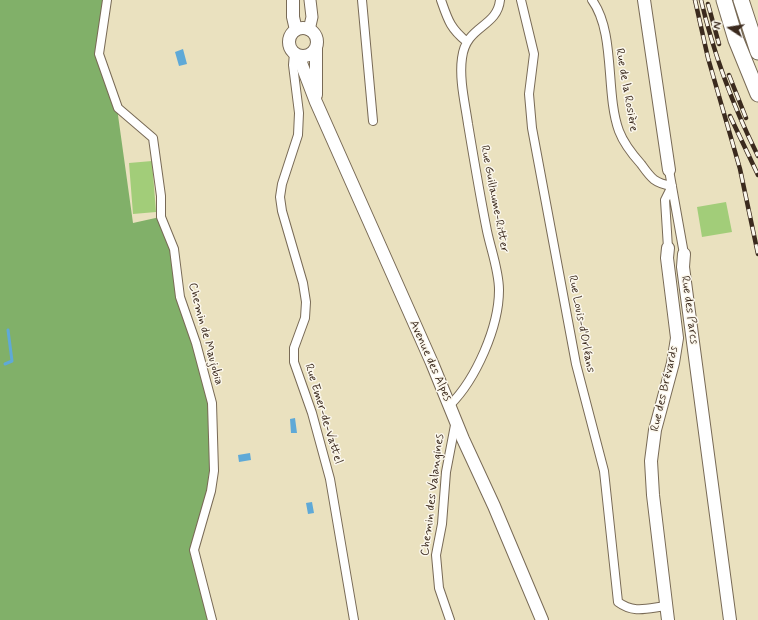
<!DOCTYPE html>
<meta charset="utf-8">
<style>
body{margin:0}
#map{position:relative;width:758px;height:620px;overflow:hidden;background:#eae1bf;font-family:Mynerve,sans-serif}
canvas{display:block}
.north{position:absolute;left:710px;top:8px;width:40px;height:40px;-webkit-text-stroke:3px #fbf7ec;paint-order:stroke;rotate:282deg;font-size:11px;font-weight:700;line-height:16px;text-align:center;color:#3b2a1e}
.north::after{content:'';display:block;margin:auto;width:14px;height:18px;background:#3b2a1e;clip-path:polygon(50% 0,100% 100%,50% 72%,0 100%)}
</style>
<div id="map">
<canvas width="758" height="620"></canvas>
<div class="north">N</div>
</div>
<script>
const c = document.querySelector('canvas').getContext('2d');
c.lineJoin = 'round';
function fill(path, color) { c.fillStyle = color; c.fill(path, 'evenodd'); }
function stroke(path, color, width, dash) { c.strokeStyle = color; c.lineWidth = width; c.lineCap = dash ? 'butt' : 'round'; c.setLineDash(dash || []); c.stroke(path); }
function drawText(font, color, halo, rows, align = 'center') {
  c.font = font + ' Mynerve,sans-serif'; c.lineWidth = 3; c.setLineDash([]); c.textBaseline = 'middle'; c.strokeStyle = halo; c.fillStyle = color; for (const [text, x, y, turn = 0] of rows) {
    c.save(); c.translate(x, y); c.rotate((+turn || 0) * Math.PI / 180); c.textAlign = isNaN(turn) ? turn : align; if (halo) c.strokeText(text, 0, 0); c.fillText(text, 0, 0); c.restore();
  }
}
const green = new Path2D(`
 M 152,161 L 156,212 L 133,214 L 129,163 Z
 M 726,202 L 732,232 L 702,237 L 697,207 Z`);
const forest = new Path2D(`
 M 0,0 L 105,0 L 98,54 L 117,108 L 133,223 L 160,217 L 173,249 L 208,401 L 211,449 L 207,497 L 192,552 L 209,620 L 0,620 Z`);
const water = new Path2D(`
 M 183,49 L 187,64 L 179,66 L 175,52 Z
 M 295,418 L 297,433 L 291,433 L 290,419 Z
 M 250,453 L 251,460 L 239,462 L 238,455 Z
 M 312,502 L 314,513 L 308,514 L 306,503 Z`);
const stream = new Path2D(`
 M 5,364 L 12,361 L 8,330`);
const minor = new Path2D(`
 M 107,0 L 99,54 L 118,108 L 153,138 L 161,196 L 161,217 L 174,249 L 180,297 L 196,343 L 212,403 L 214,471 L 211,491 L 194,550 L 212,620
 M 362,0 L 373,121
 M 441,0 C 448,20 450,28 467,42
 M 521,0 L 534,54 L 529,94 L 532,128 L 576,364 L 604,471 L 618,602 C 634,614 648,608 667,606
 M 592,0 C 616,33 605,93 619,131 C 624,144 632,154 641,164 C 651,178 654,183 672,186
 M 294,53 L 293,65 L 299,113 L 298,135 L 282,184 L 280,197 L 282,211 L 303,283 L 306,302 L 305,318 L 294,348 L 294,362 L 312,413 L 330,479 L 354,620
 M 669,170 L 684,254
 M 668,248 L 665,200 L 672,186
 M 450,405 C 476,379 499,327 499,290 C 499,271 491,250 487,231 C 480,196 474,160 468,124 C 465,103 459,79 462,58 C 466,25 497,28 500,0
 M 450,620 L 439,588 L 436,555 L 442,524 L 446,472 L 456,420`);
const tertiary = new Path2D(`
 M 309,30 L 312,17 L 310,0`);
const secondary = new Path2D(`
 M 293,0 L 293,17 L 296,30
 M 644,0 L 669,170
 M289 42a14 14 0 1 1 28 0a14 14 0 1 1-28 0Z
 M 316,48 L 316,95
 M 298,55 L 316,102 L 432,363 L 463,439 L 494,506 L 542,620
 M 668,248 L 667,258 L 677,338 L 673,363 L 655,430 L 651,461 L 653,495 L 668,620
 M 684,254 L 683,267 L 730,620`);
const motorway = new Path2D(`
 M 724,0 L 736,40 L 758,94
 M 741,0 L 758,52`);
const rail = new Path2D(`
 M 695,0 L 708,58 L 740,169 L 758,254
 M 701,0 C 714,55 733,106 758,156
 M 708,4 L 719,44
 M 729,75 L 746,118
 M 730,116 L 758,175`);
const streetNames = [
 ["Rue de la Rosière",626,90,80],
 ["Rue Guillaume-Ritter",494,199,79],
 ["Rue des Parcs",689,310,82],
 ["Rue Louis-d'Orléans",581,324,79],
 ["Chemin de Maujobia",205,334,75],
 ["Avenue des Alpes",430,361,66],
 ["Rue des Brévards",665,389,-77],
 ["Rue Emer-de-Vattel",323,414,73],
 ["Chemin des Valangines",433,495,-83]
];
fill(green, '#a2cd79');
fill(forest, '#81b069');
fill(water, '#5fa9d7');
stroke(stream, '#5fa9d7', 3);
stroke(minor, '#786a56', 10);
stroke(tertiary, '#786a56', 13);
stroke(secondary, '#786a56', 14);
stroke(motorway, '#786a56', 17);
stroke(minor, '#fff', 8);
stroke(tertiary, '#fff', 11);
stroke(secondary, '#fff', 12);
stroke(motorway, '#fff', 15);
stroke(rail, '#3b2a1e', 4.5);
stroke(rail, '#fbf7ec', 3, [9]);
drawText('12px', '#3b2a1e', '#fbf7ec', streetNames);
</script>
